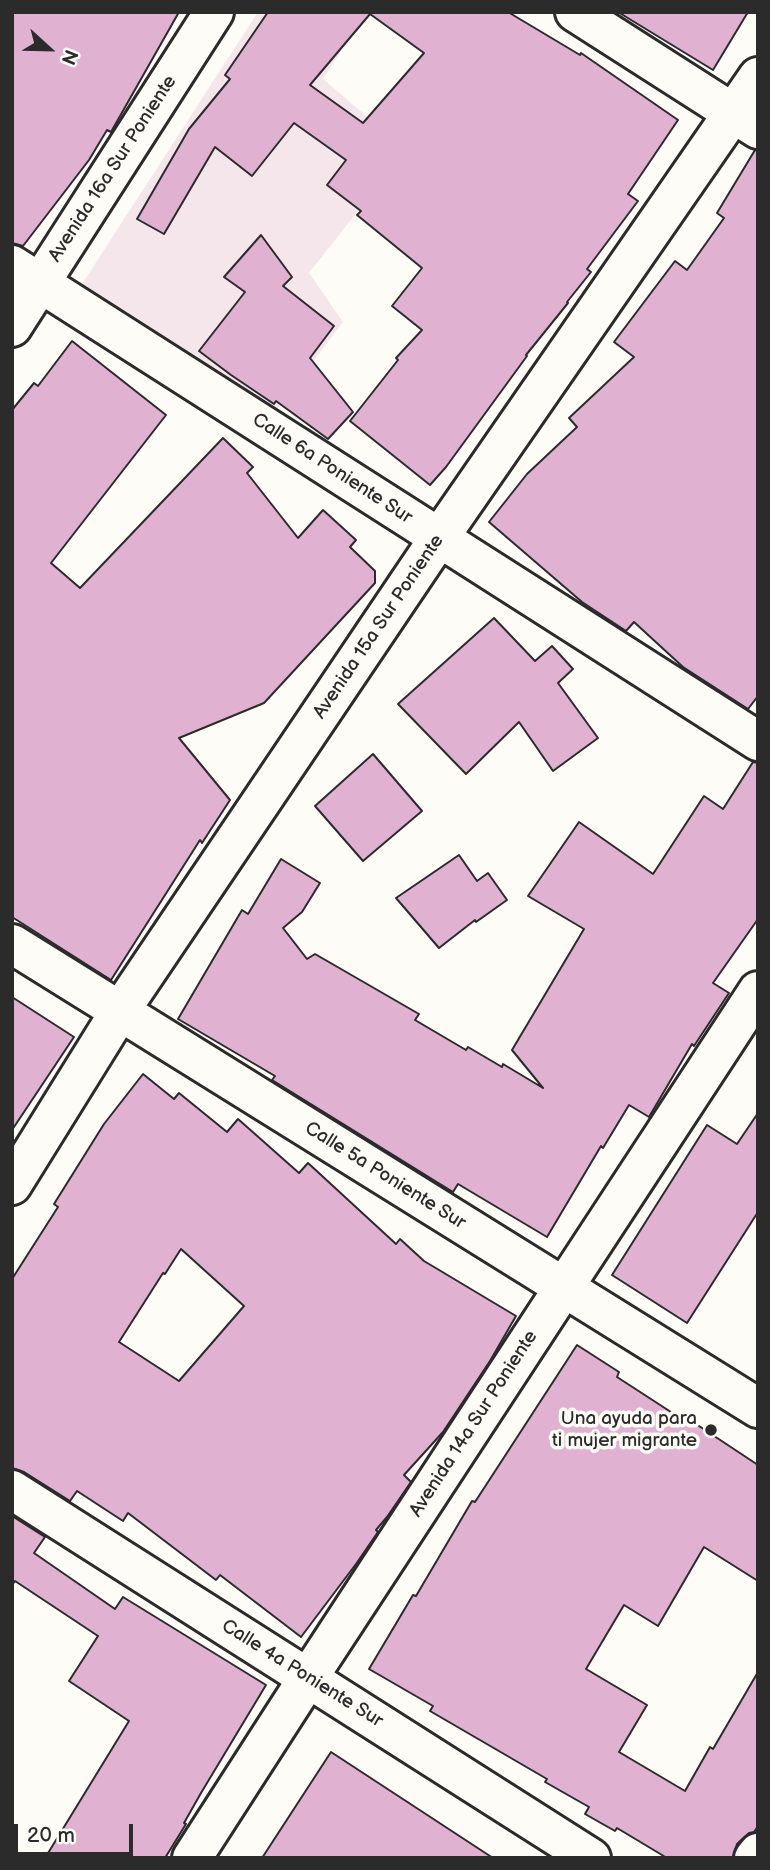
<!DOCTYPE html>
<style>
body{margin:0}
#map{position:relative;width:770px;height:1870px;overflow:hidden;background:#fdfcf7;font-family:"Balsamiq Sans",sans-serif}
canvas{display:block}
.frame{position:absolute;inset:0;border:14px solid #2b2b2b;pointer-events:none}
.north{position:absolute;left:14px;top:14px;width:70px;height:70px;-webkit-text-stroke:5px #fdfcf7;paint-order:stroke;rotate:112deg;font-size:19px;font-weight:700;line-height:28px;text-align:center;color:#2b2b2b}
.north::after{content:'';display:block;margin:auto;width:24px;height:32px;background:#2b2b2b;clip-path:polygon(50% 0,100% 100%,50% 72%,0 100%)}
.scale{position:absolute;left:14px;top:1824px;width:119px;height:32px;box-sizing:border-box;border:4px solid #2b2b2b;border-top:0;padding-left:9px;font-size:21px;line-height:24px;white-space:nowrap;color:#2b2b2b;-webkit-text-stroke:5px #fdfcf7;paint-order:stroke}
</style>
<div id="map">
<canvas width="770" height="1870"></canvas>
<div class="frame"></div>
<div class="north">N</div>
<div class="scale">20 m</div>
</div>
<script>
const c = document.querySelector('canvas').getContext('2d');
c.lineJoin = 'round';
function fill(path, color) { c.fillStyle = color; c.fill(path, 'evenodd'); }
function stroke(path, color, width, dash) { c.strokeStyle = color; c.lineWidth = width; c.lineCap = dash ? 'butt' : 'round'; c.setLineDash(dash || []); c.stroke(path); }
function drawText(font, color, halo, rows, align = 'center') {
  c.font = font + ' "Balsamiq Sans",sans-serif'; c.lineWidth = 7; c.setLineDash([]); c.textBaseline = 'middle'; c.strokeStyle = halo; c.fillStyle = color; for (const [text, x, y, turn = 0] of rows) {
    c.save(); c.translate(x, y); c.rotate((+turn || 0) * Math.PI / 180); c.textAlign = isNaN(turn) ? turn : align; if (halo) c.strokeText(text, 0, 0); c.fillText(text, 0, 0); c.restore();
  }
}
const built = new Path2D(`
 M 258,12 L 291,12 L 341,51 L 323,79 L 406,150 L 309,273 L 343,322 L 273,415 L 82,284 Z`);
const building = new Path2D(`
 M 12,12 L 179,12 L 111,132 L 107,130 L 89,160 L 23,246 L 12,243 Z
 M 268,12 L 508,12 L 580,55 L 581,53 L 678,120 L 628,194 L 638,201 L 587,269 L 591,272 L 567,302 L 568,303 L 526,355 L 527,356 L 446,467 L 430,485 L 350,421 L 398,360 L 396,358 L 422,330 L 392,306 L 422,268 L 357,215 L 361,211 L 327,185 L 346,160 L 294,123 L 252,176 L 215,147 L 164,234 L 137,219 L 189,129 L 230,79 L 225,75 ZM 370,14 L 424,53 L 363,123 L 310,85 Z
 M 618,12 L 748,12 L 713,70 Z
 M 755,150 L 758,151 L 758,696 L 748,709 L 683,667 L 634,622 L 626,631 L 582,602 L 489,522 L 527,474 L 577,427 L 569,418 L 634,357 L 614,342 L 675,261 L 687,270 L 724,218 L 717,213 Z
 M 261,235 L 292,277 L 283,286 L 334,326 L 310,358 L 353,412 L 328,439 L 276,401 L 274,404 L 231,375 L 199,351 L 245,292 L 224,277 Z
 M 72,341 L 166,415 L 51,563 L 80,588 L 223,438 L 253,467 L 247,473 L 298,538 L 323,510 L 356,540 L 350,547 L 375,571 L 375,583 L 264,703 L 179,738 L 230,800 L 202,843 L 200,840 L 111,980 L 12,917 L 12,410 L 34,383 L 38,386 Z
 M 494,618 L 535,661 L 552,646 L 573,669 L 558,683 L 598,738 L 553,771 L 519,722 L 466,774 L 398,704 Z
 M 373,754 L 422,811 L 363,861 L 315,806 Z
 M 753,762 L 758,763 L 758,919 L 713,983 L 729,993 L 694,1046 L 692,1044 L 649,1117 L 629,1105 L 603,1148 L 601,1146 L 547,1237 L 458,1184 L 453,1192 L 272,1080 L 275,1076 L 178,1019 L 242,910 L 248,914 L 281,859 L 320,883 L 302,912 L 283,928 L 307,959 L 315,954 L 419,1014 L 415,1020 L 466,1050 L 468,1047 L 502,1067 L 503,1064 L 543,1088 L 512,1050 L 584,929 L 528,896 L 579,822 L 653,874 L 704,796 L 723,809 Z
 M 459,855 L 477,881 L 488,873 L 507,900 L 476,922 L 475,920 L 439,948 L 396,898 Z
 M 12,997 L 74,1037 L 12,1130 Z
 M 143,1074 L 174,1099 L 179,1093 L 227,1132 L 238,1119 L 299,1173 L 308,1163 L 396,1244 L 400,1239 L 424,1261 L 516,1316 L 490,1361 L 443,1432 L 404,1475 L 411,1482 L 387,1517 L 376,1530 L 378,1532 L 356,1564 L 301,1637 L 220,1575 L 216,1580 L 128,1513 L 123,1521 L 77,1491 L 70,1501 L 24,1472 L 12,1468 L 12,1279 L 58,1207 L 54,1204 L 104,1124 ZM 181,1249 L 244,1306 L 179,1381 L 119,1342 L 163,1273 L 165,1274 Z
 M 758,1113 L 758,1212 L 687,1323 L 612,1275 L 707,1125 L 737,1144 Z
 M 577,1345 L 619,1372 L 617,1377 L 691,1425 L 693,1422 L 758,1465 L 758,1581 L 704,1547 L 658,1626 L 624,1605 L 586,1669 L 647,1705 L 619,1752 L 685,1791 L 710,1747 L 713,1749 L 758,1672 L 758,1826 L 754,1832 L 749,1833 L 737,1844 L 733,1858 L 667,1858 L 617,1828 L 615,1831 L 585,1814 L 589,1807 L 545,1782 L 547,1779 L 430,1711 L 433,1706 L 369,1669 L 413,1595 L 416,1596 L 472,1501 L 475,1502 Z
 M 12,1516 L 45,1537 L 34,1553 L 115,1609 L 123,1597 L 266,1685 L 201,1793 L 184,1823 L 186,1824 L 165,1858 L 45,1858 L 129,1721 L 69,1681 L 98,1636 L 15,1581 L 12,1585 Z
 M 331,1752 L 493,1858 L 262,1858 Z`);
const minor = new Path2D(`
 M 575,12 L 758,129
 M 12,265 L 758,741
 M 12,327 L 214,12
 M 12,944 L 758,1408
 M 12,1185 L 120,1011 L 439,538 L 758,77
 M 12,1490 L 591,1858
 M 192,1858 L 308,1678 L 758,991
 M 754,1858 L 758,1853`);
const markers = [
 [711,1430,7,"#2b2b2b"]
];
const streetNames = [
 ["Avenida 16a Sur Poniente",113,169,-57],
 ["Calle 6a Poniente Sur",332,469,33],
 ["Avenida 15a Sur Poniente",379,627,-56],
 ["Calle 5a Poniente Sur",385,1176,32],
 ["Avenida 14a Sur Poniente",474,1424,-57],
 ["Calle 4a Poniente Sur",302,1674,32]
];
const poiNames = [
 ["Una ayuda para",697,1419],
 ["ti mujer migrante",697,1441]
];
fill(built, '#f5e6ec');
fill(building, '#e1b1d2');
stroke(building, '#2b2b2b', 2);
stroke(minor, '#2b2b2b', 44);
stroke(minor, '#fdfcf7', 38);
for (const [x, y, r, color] of markers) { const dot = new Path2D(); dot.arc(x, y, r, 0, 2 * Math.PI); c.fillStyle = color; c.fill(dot); stroke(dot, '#fdfcf7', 2.5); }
drawText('19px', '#2b2b2b', '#fdfcf7', streetNames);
drawText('19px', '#2b2b2b', '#fdfcf7', poiNames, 'right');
</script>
